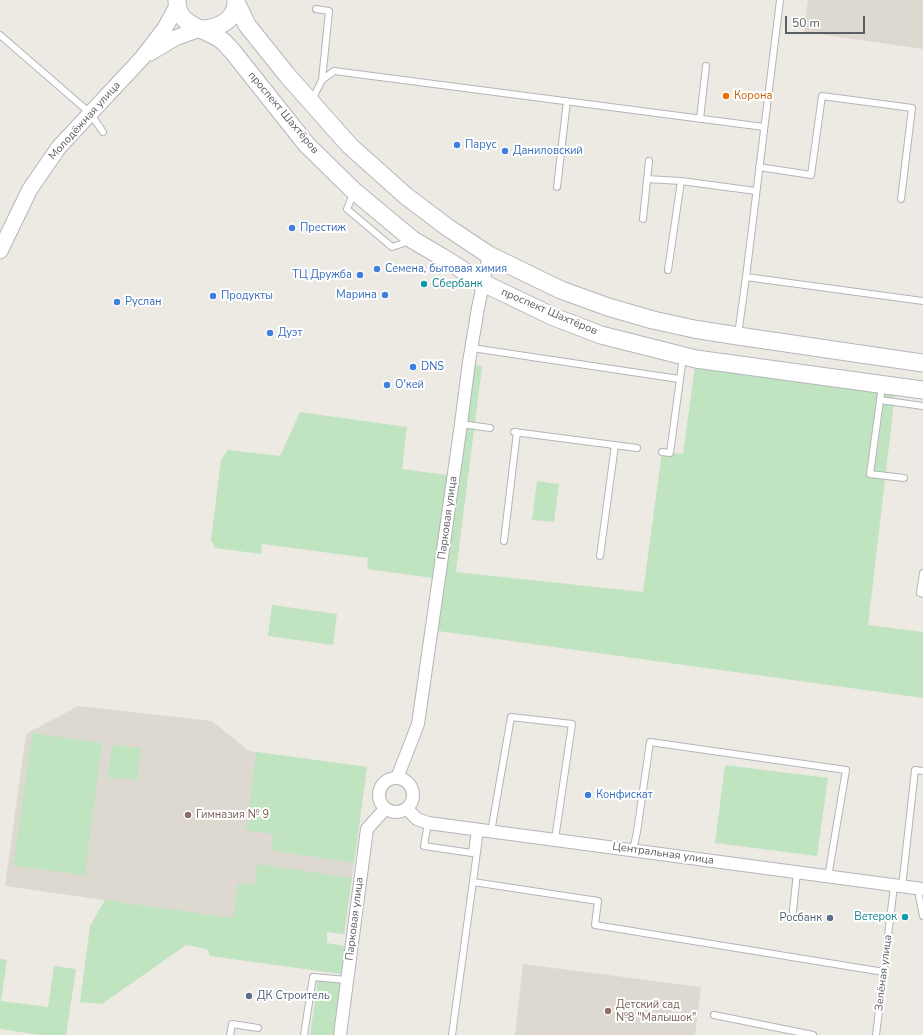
<!DOCTYPE html>
<meta charset="utf-8">
<style>
body{margin:0}
#map{position:relative;width:923px;height:1035px;overflow:hidden;background:#edeae3;font-family:"Nunito Sans",sans-serif}
canvas{display:block}
.scale{position:absolute;left:785px;top:16px;width:80px;height:18px;box-sizing:border-box;border:2px solid #5b5e63;border-top:0;padding-left:5px;font-size:12px;line-height:14px;white-space:nowrap;color:#5b5e63;-webkit-text-stroke:3px #fff;paint-order:stroke}
</style>
<div id="map">
<canvas width="923" height="1035"></canvas>
<div class="scale">50 m</div>
</div>
<script>
const c = document.querySelector('canvas').getContext('2d');
c.lineJoin = 'round';
function fill(path, color) { c.fillStyle = color; c.fill(path, 'evenodd'); }
function stroke(path, color, width, dash) { c.strokeStyle = color; c.lineWidth = width; c.lineCap = dash ? 'butt' : 'round'; c.setLineDash(dash || []); c.stroke(path); }
function drawText(font, color, halo, rows, align = 'center') {
  c.font = font + ' "Nunito Sans",sans-serif'; c.lineWidth = 4; c.setLineDash([]); c.textBaseline = 'middle'; c.strokeStyle = halo; c.fillStyle = color; for (const [text, x, y, turn = 0] of rows) {
    c.save(); c.translate(x, y); c.rotate((+turn || 0) * Math.PI / 180); c.textAlign = isNaN(turn) ? turn : align; if (halo) c.strokeText(text, 0, 0); c.fillText(text, 0, 0); c.restore();
  }
}
const education = new Path2D(`
 M 808,0 L 923,0 L 923,49 L 804,32 Z
 M 78,706 L 212,721 L 249,751 L 367,767 L 344,934 L 5,886 L 26,734 Z
 M 523,964 L 701,987 L 695,1035 L 515,1035 Z`);
const green = new Path2D(`
 M 696,359 L 896,386 L 868,625 L 923,632 L 923,698 L 431,630 L 469,362 L 482,367 L 456,572 L 643,592 L 662,452 L 683,454 Z
 M 300,412 L 407,427 L 402,469 L 447,475 L 433,578 L 367,569 L 368,558 L 262,544 L 261,554 L 215,548 L 211,540 L 221,460 L 228,450 L 280,456 Z
 M 537,481 L 559,484 L 554,522 L 532,520 Z
 M 272,605 L 337,614 L 333,645 L 268,636 Z
 M 32,733 L 102,743 L 85,875 L 13,866 Z
 M 112,745 L 141,748 L 138,780 L 108,777 Z
 M 256,752 L 367,767 L 354,863 L 271,850 L 273,834 L 246,830 Z
 M 725,765 L 828,778 L 817,856 L 715,843 Z
 M 257,864 L 352,878 L 344,934 L 327,932 L 327,943 L 345,946 L 341,974 L 210,956 L 207,949 L 186,945 L 102,1004 L 80,1002 L 90,926 L 105,900 L 233,918 L 238,883 L 254,885 Z
 M 0,959 L 7,960 L 1,1001 L 48,1007 L 54,966 L 76,969 L 66,1035 L 41,1035 L 0,1029 Z
 M 318,980 L 340,983 L 333,1035 L 310,1035 Z`);
const service = new Path2D(`
 M 316,9 L 329,11 L 322,80
 M 0,35 L 90,113 L 103,132
 M 312,100 L 322,80 L 334,71 L 764,127
 M 700,119 L 706,66
 M 759,167 L 811,175 L 822,96 L 912,108 L 901,199
 M 647,179 L 681,181 L 756,191
 M 557,187 L 567,101
 M 354,192 L 347,209 L 392,247 L 410,241
 M 643,219 L 649,161
 M 668,270 L 681,181
 M 746,277 L 780,0
 M 738,335 L 746,277 L 923,301
 M 472,348 L 679,379
 M 882,386 L 870,474 L 904,478
 M 880,400 L 923,406
 M 461,424 L 490,428
 M 514,432 L 637,448
 M 662,452 L 670,453 L 683,357
 M 504,541 L 517,432
 M 600,556 L 615,445
 M 923,573 L 920,593 L 923,594
 M 428,823 L 424,846 L 472,853 L 475,829
 M 491,832 L 511,717 L 572,724 L 555,839
 M 633,850 L 637,832 L 650,742 L 846,770 L 828,877
 M 473,882 L 598,901 L 595,925 L 884,972
 M 902,887 L 915,770 L 923,771
 M 920,889 L 919,896 L 923,916
 M 793,911 L 797,872
 M 714,1015 L 813,1035
 M 230,1035 L 232,1024 L 258,1028
 M 304,1035 L 313,977 L 347,980
 M 452,1035 L 480,830
 M 876,1035 L 894,886`);
const minor = new Path2D(`
 M379 795a17 17 0 1 1 34 0a17 17 0 1 1-34 0Z
 M 397,778 L 418,724 L 461,424 L 469,362 L 478,308 L 489,255
 M 407,809 L 417,819 L 428,823 L 923,889
 M 340,1035 L 367,829 L 385,809`);
const tertiary = new Path2D(`
 M 150,53 L 175,38 L 200,29
 M 0,251 L 30,189 L 59,147 L 142,58 L 165,28 L 177,6`);
const secondary = new Path2D(`
 M 177,0 C 176,25 203,28 220,39 C 225,42 229,48 233,52 L 307,145 L 354,191 L 413,240 L 442,257 L 483,283 L 554,317 L 601,335 L 696,359 L 923,390
 M 236,2 L 247,25 L 287,75 L 350,146 L 406,196 L 447,227 L 489,255 L 561,290 L 608,307 L 653,320 L 694,329 L 738,336 L 923,363
 M 200,29 C 218,29 237,20 236,0`);
const markers = [
 [726,96,4,"#e8710a"],
 [457,145,4,"#3f7fe0"],
 [505,151,4,"#3f7fe0"],
 [292,228,4,"#3f7fe0"],
 [377,269,4,"#3f7fe0"],
 [360,275,4,"#3f7fe0"],
 [424,284,4,"#0f9aa8"],
 [385,295,4,"#3f7fe0"],
 [213,296,4,"#3f7fe0"],
 [117,302,4,"#3f7fe0"],
 [270,333,4,"#3f7fe0"],
 [413,367,4,"#3f7fe0"],
 [387,385,4,"#3f7fe0"],
 [588,795,4,"#3f7fe0"],
 [188,815,4,"#8d6e63"],
 [905,917,4,"#0f9aa8"],
 [830,918,4,"#5c6f8a"],
 [249,996,4,"#5c6f8a"],
 [608,1011,4,"#8d6e63"]
];
const foodNames = [
 ["Корона",734,96]
];
const streetNames = [
 ["проспект Шахтёров",283,113,50],
 ["Молодёжная улица",85,121,-48],
 ["проспект Шахтёров",549,312,23],
 ["Парковая улица",448,518,-82],
 ["Центральная улица",663,854,8],
 ["Парковая улица",355,919,-83],
 ["Зелёная улица",884,973,-83]
];
const shopNames = [
 ["Парус",465,145],
 ["Даниловский",513,151],
 ["Престиж",300,228],
 ["Семена, бытовая химия",385,269],
 ["ТЦ Дружба",352,275,"right"],
 ["Марина",377,295,"right"],
 ["Продукты",221,296],
 ["Руслан",125,302],
 ["Дуэт",278,333],
 ["DNS",421,367],
 ["О'кей",395,385],
 ["Конфискат",596,795]
];
const cultureNames = [
 ["Сбербанк",432,284],
 ["Ветерок",897,917,"right"]
];
const educationNames = [
 ["Гимназия № 9",196,815],
 ["Детский сад",616,1005],
 ["№8 \"Малышок\"",616,1018]
];
const serviceNames = [
 ["Росбанк",822,918],
 ["ДК Строитель",257,996,"left"]
];
fill(education, '#ddd9d1');
fill(green, '#c0e3c0');
stroke(service, '#b3b5b9', 8);
stroke(minor, '#b3b5b9', 14);
stroke(tertiary, '#b3b5b9', 17);
stroke(secondary, '#b4b7bc', 19);
stroke(service, '#fff', 6);
stroke(minor, '#fff', 12);
stroke(tertiary, '#fff', 15);
stroke(secondary, '#fff', 17);
for (const [x, y, r, color] of markers) { const dot = new Path2D(); dot.arc(x, y, r, 0, 2 * Math.PI); c.fillStyle = color; c.fill(dot); stroke(dot, '#fff', 1.5); }
drawText('11px', '#c56008', '#fff', foodNames, 'left');
drawText('11px', '#5b5e63', '#fff', streetNames);
drawText('11px', '#366cbe', '#fff', shopNames, 'left');
drawText('11px', '#0d838f', '#fff', cultureNames, 'left');
drawText('11px', '#785e54', '#fff', educationNames, 'left');
drawText('11px', '#4e5e75', '#fff', serviceNames, 'right');
</script>
